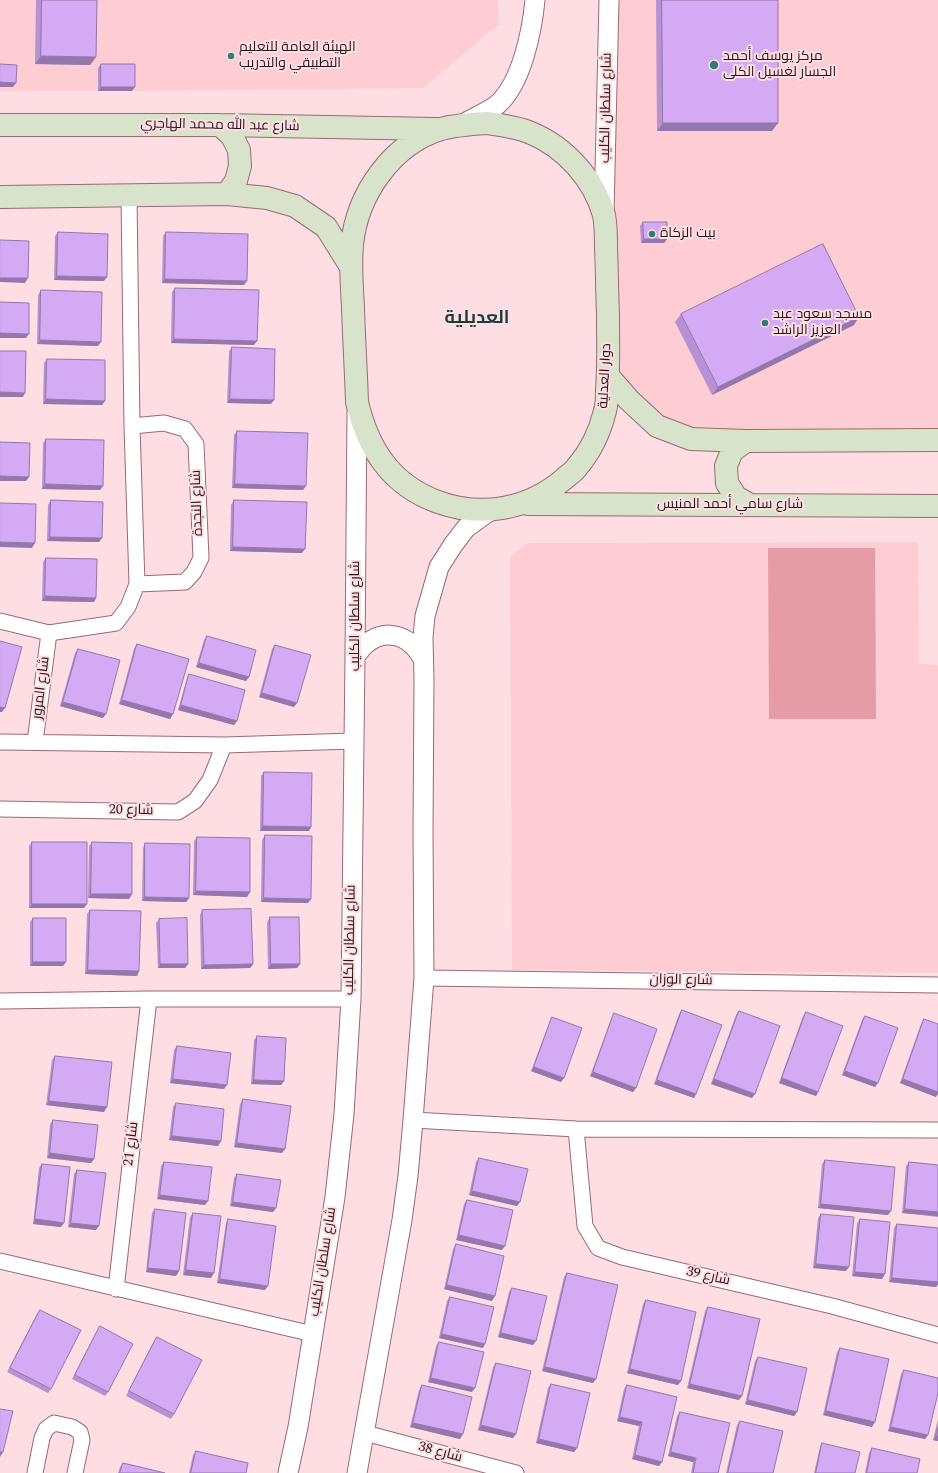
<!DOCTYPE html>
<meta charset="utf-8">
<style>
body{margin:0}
canvas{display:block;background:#fedee2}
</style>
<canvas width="938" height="1473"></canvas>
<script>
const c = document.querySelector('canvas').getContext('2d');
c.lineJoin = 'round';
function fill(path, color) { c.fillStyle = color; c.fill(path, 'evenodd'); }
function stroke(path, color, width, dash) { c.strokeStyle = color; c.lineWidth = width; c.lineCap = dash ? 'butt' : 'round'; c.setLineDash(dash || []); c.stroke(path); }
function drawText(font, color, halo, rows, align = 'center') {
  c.font = font + ' Spectral,Cairo,serif'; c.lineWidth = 4; c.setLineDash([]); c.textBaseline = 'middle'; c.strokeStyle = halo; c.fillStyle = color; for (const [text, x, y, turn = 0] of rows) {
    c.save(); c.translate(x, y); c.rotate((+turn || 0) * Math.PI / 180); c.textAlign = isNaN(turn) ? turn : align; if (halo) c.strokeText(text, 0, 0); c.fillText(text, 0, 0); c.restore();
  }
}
const built = new Path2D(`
 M 0,0 L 498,0 L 499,24 L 423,88 L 132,91 L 0,91 Z
 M 609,0 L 938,0 L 938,440 L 691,439 L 608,377 Z
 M 918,542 L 919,664 L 938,665 L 938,973 L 512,970 L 510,557 L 528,543 Z`);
const green = new Path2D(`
 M 768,548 L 875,548 L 876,719 L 769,719 Z`);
const minor = new Path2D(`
 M 132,426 L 164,423 L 185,429 L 196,444 L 201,558 L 194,572 L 185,582 L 137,584
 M 0,621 L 49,633 L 116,623 L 128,607 L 137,584 L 132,426 L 129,196
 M 0,742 L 224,745 L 354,741
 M 35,742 L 49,633
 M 0,809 L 178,812 L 195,801 L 210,780 L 224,745
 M 424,978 L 938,985
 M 0,1001 L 149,999 L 351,999
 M 413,1120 L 576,1129 L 938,1130
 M 576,1129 L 585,1226 L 598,1248 L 622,1257 L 832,1306 L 938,1335
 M 0,1261 L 313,1334
 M 116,1289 L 149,999
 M 365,1433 L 516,1473
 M 35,1473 L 42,1438 L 46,1429 L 54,1423 L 72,1427 L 80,1432 L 82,1440 L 75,1473`);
const tertiary = new Path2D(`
 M 463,124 C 473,118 490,111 498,104 C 522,82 532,31 535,0
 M 604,213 L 609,0
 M 355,657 C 374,627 406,628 423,659
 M 288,1473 L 298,1427 L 335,1197 L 344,1114 L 351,999 L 355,657 L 357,412
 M 357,1473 L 402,1220 L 408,1176 L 413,1120 L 424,978 L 423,832 L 424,680 L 423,637 L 425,616 L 439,567 L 453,545 L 466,528 L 491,510`);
const secondary = new Path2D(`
 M 486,123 C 501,125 517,127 531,133 C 565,147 594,179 604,215 C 606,225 606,237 606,247 C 607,270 607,292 608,315 C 608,340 609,365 607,389 C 607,396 607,404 605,411 C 600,431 591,451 577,467 C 574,472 568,475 564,479 C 529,509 482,518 438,502 C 391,485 368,449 357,402 C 356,371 354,340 353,308 C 352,287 350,266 352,245 C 357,194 392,144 441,129 C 456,125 471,124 486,123 Z
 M 0,125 L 220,125 L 436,129
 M 220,125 L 232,136 L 239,150 L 240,166 L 236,181 L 227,194
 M 0,197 L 227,194 L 267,198 L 295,206 L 326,227 L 351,267
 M 608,376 L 629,400 L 657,426 L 691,439 L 746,441 L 938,440
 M 746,441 L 732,451 L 726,466 L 727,483 L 736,497 L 750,505
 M 528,504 L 938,506`);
const wall = new Path2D(`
 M 36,0 L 97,0 L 96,57 L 90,65 L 35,64 Z
 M 656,0 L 778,0 L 772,131 L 657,131 Z
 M 101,64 L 132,91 L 98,91 L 98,68 Z
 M 643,222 L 667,239 L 664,243 L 641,243 L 640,226 Z
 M 58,232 L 104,281 L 54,280 L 55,236 Z
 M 166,232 L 244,285 L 162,283 L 163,236 Z
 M 175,288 L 254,345 L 171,343 L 172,292 Z
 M 41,290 L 98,346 L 37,344 L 38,295 Z
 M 681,314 L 854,325 L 712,395 L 675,322 Z
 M 232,347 L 271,404 L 227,403 L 229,351 Z
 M 47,359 L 105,401 L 102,405 L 43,404 L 44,363 Z
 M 237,431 L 303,490 L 232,488 L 234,435 Z
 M 46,439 L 103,486 L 100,490 L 42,489 L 43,443 Z
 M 51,500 L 102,538 L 99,542 L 47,541 L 48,505 Z
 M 234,500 L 302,553 L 230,551 L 231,505 Z
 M 46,558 L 96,598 L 94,602 L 42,601 L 43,562 Z
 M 207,636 L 249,677 L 246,681 L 196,667 L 204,640 Z
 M 137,644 L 170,719 L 119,704 L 134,649 Z
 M 275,645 L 294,707 L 259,697 L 272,649 Z
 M 78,649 L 103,718 L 60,706 L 75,653 Z
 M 189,674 L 237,721 L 234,725 L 178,710 L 187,678 Z
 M 264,772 L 309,831 L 260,831 L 261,776 Z
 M 265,835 L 308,903 L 261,902 L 262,840 Z
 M 197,837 L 250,892 L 247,897 L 193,895 L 194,841 Z
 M 32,842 L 84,908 L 29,908 L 29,846 Z
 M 92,842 L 132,894 L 129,899 L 88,898 L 89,846 Z
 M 145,843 L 189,898 L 186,902 L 142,901 L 143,848 Z
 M 90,910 L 139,971 L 137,976 L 85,974 L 87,914 Z
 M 202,910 L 253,964 L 250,968 L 201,969 L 200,915 Z
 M 270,917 L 300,964 L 297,968 L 268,969 L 267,922 Z
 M 33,918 L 63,966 L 30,966 L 30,922 Z
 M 159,919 L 188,964 L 185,968 L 158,968 L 156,923 Z
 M 682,1010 L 696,1094 L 694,1098 L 654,1084 L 679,1014 Z
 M 739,1011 L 752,1098 L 711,1084 L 736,1015 Z
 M 806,1012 L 818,1092 L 816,1096 L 779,1083 L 803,1016 Z
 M 614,1013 L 636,1088 L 633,1092 L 590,1076 L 612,1017 Z
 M 865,1016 L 875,1087 L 842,1075 L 862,1020 Z
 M 552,1017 L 561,1082 L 531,1071 L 550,1021 Z
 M 924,1019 L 936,1097 L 900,1083 L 921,1024 Z
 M 257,1036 L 284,1081 L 281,1085 L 251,1084 L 254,1040 Z
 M 177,1046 L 224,1089 L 170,1083 L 174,1050 Z
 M 55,1056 L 104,1112 L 46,1105 L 52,1060 Z
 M 243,1099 L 282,1153 L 234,1147 L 240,1104 Z
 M 176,1103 L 221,1141 L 218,1146 L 169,1140 L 173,1107 Z
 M 53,1120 L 94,1159 L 91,1163 L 47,1158 L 50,1124 Z
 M 479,1158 L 517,1206 L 469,1195 L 476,1162 Z
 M 825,1160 L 888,1215 L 818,1208 L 822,1164 Z
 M 164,1162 L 205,1205 L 157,1199 L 161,1166 Z
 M 909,1162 L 938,1165 L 938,1217 L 902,1213 L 906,1166 Z
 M 42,1164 L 61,1227 L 33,1224 L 39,1168 Z
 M 77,1170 L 96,1230 L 68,1227 L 74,1174 Z
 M 237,1174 L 276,1208 L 273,1212 L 230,1206 L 234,1178 Z
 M 467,1200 L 502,1250 L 456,1240 L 464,1204 Z
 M 155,1209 L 176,1276 L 146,1272 L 152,1213 Z
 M 193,1213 L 211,1278 L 183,1275 L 190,1217 Z
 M 821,1214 L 846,1271 L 813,1268 L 818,1218 Z
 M 228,1219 L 265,1290 L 217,1283 L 226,1223 Z
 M 860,1219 L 885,1274 L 882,1279 L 852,1276 L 857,1223 Z
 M 897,1224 L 938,1228 L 938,1284 L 936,1287 L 889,1282 L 894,1228 Z
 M 456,1244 L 492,1301 L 444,1289 L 453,1249 Z
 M 567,1273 L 593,1383 L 542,1371 L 564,1277 Z
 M 512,1288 L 533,1345 L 498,1337 L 509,1292 Z
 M 450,1297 L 483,1348 L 439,1338 L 447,1301 Z
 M 646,1300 L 678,1385 L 627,1373 L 643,1304 Z
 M 708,1307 L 739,1400 L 687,1388 L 705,1311 Z
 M 40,1310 L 51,1389 L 48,1393 L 7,1372 L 37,1314 Z
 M 100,1326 L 108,1392 L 105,1396 L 72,1379 L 97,1331 Z
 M 157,1337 L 174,1414 L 171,1419 L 126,1396 L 154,1341 Z
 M 439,1342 L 472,1392 L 428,1382 L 436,1346 Z
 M 840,1348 L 872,1427 L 823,1415 L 837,1352 Z
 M 758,1357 L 797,1412 L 794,1416 L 745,1404 L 755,1361 Z
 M 496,1363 L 513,1438 L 478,1430 L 493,1367 Z
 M 904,1370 L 928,1435 L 925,1439 L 888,1431 L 901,1374 Z
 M 551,1384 L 577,1448 L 574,1452 L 536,1443 L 548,1388 Z
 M 422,1385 L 460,1439 L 410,1427 L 419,1390 Z
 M 627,1385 L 662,1462 L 659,1466 L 632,1459 L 639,1426 L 617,1421 L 624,1389 Z
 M 680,1412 L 718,1473 L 691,1473 L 693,1462 L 668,1456 L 677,1416 Z
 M 938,1419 L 938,1441 L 933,1440 Z
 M 740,1421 L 773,1473 L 726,1473 L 737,1425 Z
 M 822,1443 L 855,1473 L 814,1473 L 820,1447 Z
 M 872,1448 L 917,1473 L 865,1473 L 869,1453 Z
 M 196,1451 L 246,1473 L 189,1473 L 193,1455 Z
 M 123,1463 L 165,1473 L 118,1473 L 120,1467 Z`);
const shadedWall = new Path2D(`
 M 41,56 L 96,57 L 90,65 L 35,64 Z
 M 0,82 L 16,83 L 13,87 L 0,87 Z
 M 101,87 L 135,87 L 132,91 L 98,91 Z
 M 663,123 L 778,123 L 772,131 L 657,131 Z
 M 644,239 L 667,239 L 664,243 L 641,243 Z
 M 57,276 L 107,277 L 104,281 L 54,280 Z
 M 0,278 L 28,278 L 25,283 L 0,282 Z
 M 165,279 L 247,281 L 244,285 L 162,283 Z
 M 859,317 L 854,325 L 712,395 L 718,387 Z
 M 0,333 L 29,334 L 26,338 L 0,338 Z
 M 174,339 L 257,341 L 254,345 L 171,343 Z
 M 40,340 L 101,342 L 98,346 L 37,344 Z
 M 0,392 L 25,393 L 23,397 L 0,397 Z
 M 46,399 L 105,401 L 102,405 L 43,404 Z
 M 230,399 L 274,400 L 271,404 L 227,403 Z
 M 0,476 L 29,477 L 26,481 L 0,481 Z
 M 45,484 L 103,486 L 100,490 L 42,489 Z
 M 235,484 L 306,486 L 303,490 L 232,488 Z
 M 50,537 L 102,538 L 99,542 L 47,541 Z
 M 0,542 L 35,543 L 32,548 L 0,547 Z
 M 233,547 L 305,549 L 302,553 L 230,551 Z
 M 45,596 L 96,598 L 94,602 L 42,601 Z
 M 199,663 L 249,677 L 246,681 L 196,667 Z
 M 262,693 L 297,703 L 294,707 L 259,697 Z
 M 122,700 L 173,714 L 170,719 L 119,704 Z
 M 63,702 L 106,714 L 103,718 L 60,706 Z
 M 181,705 L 237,721 L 234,725 L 178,710 Z
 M 0,707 L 5,708 L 2,712 L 0,712 Z
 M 263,826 L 311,827 L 309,831 L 260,831 Z
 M 196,891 L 250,892 L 247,897 L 193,895 Z
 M 91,894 L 132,894 L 129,899 L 88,898 Z
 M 145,897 L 189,898 L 186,902 L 142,901 Z
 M 264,898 L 311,899 L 308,903 L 261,902 Z
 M 32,904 L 87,904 L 84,908 L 29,908 Z
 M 33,962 L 66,962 L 63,966 L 30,966 Z
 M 160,964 L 188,964 L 185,968 L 158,968 Z
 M 253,964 L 250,968 L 201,969 L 204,965 Z
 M 271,964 L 300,964 L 297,968 L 268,969 Z
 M 88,970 L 139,971 L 137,976 L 85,974 Z
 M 534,1067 L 564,1078 L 561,1082 L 531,1071 Z
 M 845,1071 L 878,1083 L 875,1087 L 842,1075 Z
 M 593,1072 L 636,1088 L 633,1092 L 590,1076 Z
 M 782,1078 L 818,1092 L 816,1096 L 779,1083 Z
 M 173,1079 L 227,1085 L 224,1089 L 170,1083 Z
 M 714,1079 L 755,1094 L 752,1098 L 711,1084 Z
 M 903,1079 L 938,1092 L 938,1094 L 936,1097 L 900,1083 Z
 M 254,1080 L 284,1081 L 281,1085 L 251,1084 Z
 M 657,1080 L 696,1094 L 694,1098 L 654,1084 Z
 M 49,1101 L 107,1107 L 104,1112 L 46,1105 Z
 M 172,1136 L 221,1141 L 218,1146 L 169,1140 Z
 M 237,1143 L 285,1149 L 282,1153 L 234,1147 Z
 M 50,1153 L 94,1159 L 91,1163 L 47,1158 Z
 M 472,1191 L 520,1202 L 517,1206 L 469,1195 Z
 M 160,1195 L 208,1201 L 205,1205 L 157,1199 Z
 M 233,1202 L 276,1208 L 273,1212 L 230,1206 Z
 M 821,1204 L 891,1211 L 888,1215 L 818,1208 Z
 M 905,1209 L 938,1212 L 938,1216 L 902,1213 Z
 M 35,1219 L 64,1223 L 61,1227 L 33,1224 Z
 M 71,1223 L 99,1226 L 96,1230 L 68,1227 Z
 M 459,1235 L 505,1246 L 502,1250 L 456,1240 Z
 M 816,1264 L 849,1267 L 846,1271 L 813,1268 Z
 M 148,1268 L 179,1271 L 176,1276 L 146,1272 Z
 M 186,1270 L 214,1273 L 211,1278 L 183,1275 Z
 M 855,1272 L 885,1274 L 882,1279 L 852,1276 Z
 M 892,1278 L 938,1282 L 938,1284 L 936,1287 L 889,1282 Z
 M 220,1279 L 268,1286 L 265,1290 L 217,1283 Z
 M 447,1285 L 495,1296 L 492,1301 L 444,1289 Z
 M 501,1333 L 536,1341 L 533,1345 L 498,1337 Z
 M 442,1334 L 485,1344 L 483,1348 L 439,1338 Z
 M 545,1367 L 596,1379 L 593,1383 L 542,1371 Z
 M 630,1369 L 681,1381 L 678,1385 L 627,1373 Z
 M 431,1378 L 475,1388 L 472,1392 L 428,1382 Z
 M 690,1384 L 742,1396 L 739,1400 L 687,1388 Z
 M 748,1400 L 797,1412 L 794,1416 L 745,1404 Z
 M 826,1411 L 875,1422 L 872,1427 L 823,1415 Z
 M 620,1417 L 642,1422 L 639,1426 L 617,1421 Z
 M 413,1423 L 463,1434 L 460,1439 L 410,1427 Z
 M 481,1425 L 516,1434 L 513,1438 L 478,1430 Z
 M 891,1427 L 928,1435 L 925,1439 L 888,1431 Z
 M 936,1436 L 938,1436 L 938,1441 L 933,1440 Z
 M 539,1439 L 577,1448 L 574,1452 L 536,1443 Z
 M 0,1452 L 3,1452 L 0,1457 Z
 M 671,1452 L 696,1458 L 693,1462 L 668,1456 Z
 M 635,1455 L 662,1462 L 659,1466 L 632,1459 Z`);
const building = new Path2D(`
 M 42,0 L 97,0 L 96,57 L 41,56 Z
 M 662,0 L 778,0 L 778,123 L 663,123 Z
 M 0,64 L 17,65 L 16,83 L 0,82 Z
 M 101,64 L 135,64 L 135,87 L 101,87 Z
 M 643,222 L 667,222 L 667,239 L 644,239 Z
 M 58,232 L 108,234 L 107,277 L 57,276 Z
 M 166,232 L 248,234 L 247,281 L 165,279 Z
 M 0,240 L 29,241 L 28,278 L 0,278 Z
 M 823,244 L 859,317 L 718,387 L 681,314 Z
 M 175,288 L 259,290 L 257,341 L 174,339 Z
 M 41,290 L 102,292 L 101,342 L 40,340 Z
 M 0,302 L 29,303 L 29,334 L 0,333 Z
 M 232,347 L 275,349 L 274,400 L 230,399 Z
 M 0,351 L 26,351 L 25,393 L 0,392 Z
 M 47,359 L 105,360 L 105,401 L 46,399 Z
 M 237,431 L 308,433 L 306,486 L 235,484 Z
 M 46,439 L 104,440 L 103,486 L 45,484 Z
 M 0,442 L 30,443 L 29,477 L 0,476 Z
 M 51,500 L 103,502 L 102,538 L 50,537 Z
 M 234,500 L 307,502 L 305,549 L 233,547 Z
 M 0,503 L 36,504 L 35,543 L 0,542 Z
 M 46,558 L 97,559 L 96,598 L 45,596 Z
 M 207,636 L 256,650 L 249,677 L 199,663 Z
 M 0,641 L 22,647 L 5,708 L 0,707 Z
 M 137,644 L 189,659 L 173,714 L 122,700 Z
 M 275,645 L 311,655 L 297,703 L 262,693 Z
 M 78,649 L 120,660 L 106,714 L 63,702 Z
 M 189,674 L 245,690 L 237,721 L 181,705 Z
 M 264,772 L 312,773 L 311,827 L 263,826 Z
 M 265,835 L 312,836 L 311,899 L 264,898 Z
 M 197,837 L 250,838 L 250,892 L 196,891 Z
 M 32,842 L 87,842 L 87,904 L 32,904 Z
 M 92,842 L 132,843 L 132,894 L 91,894 Z
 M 145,843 L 190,844 L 189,898 L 145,897 Z
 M 251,909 L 253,964 L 204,965 L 202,910 Z
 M 90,910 L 141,911 L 139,971 L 88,970 Z
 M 270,917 L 299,917 L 300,964 L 271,964 Z
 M 33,918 L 66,918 L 66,962 L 33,962 Z
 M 187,918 L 188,964 L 160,964 L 159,919 Z
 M 682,1010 L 722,1025 L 696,1094 L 657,1080 Z
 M 739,1011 L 780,1026 L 755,1094 L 714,1079 Z
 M 806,1012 L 843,1026 L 818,1092 L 782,1078 Z
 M 614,1013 L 657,1029 L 636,1088 L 593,1072 Z
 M 865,1016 L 898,1028 L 878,1083 L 845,1071 Z
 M 552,1017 L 582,1028 L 564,1078 L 534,1067 Z
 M 924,1019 L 938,1024 L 938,1092 L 903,1079 Z
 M 257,1036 L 286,1038 L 284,1081 L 254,1080 Z
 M 177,1046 L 231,1053 L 227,1085 L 173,1079 Z
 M 55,1056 L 112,1062 L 107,1107 L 49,1101 Z
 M 243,1099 L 291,1106 L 285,1149 L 237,1143 Z
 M 176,1103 L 224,1109 L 221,1141 L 172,1136 Z
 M 53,1120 L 98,1125 L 94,1159 L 50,1153 Z
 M 479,1158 L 528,1169 L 520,1202 L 472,1191 Z
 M 825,1160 L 895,1167 L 891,1211 L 821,1204 Z
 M 164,1162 L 212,1167 L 208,1201 L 160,1195 Z
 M 909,1162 L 938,1165 L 938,1212 L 905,1209 Z
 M 42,1164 L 70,1167 L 64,1223 L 35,1219 Z
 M 77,1170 L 106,1173 L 99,1226 L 71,1223 Z
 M 237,1174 L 281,1180 L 276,1208 L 233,1202 Z
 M 467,1200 L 513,1210 L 505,1246 L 459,1235 Z
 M 155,1209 L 186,1213 L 179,1271 L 148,1268 Z
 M 193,1213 L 221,1216 L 214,1273 L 186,1270 Z
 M 821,1214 L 854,1217 L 849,1267 L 816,1264 Z
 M 228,1219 L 276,1226 L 268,1286 L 220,1279 Z
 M 860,1219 L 890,1222 L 885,1274 L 855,1272 Z
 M 897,1224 L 938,1228 L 938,1282 L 892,1278 Z
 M 456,1244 L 504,1256 L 495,1296 L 447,1285 Z
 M 567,1273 L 618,1285 L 596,1379 L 545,1367 Z
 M 512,1288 L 547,1296 L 536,1341 L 501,1333 Z
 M 450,1297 L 494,1307 L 485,1344 L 442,1334 Z
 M 646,1300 L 696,1312 L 681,1381 L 630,1369 Z
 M 708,1307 L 760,1319 L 742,1396 L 690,1384 Z
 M 40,1310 L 81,1330 L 51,1389 L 10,1368 Z
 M 100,1326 L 133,1344 L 108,1392 L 75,1375 Z
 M 157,1337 L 202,1360 L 174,1414 L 129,1391 Z
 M 439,1342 L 484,1352 L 475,1388 L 431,1378 Z
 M 840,1348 L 889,1359 L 875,1422 L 826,1411 Z
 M 758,1357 L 807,1368 L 797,1412 L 748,1400 Z
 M 496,1363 L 531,1371 L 516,1434 L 481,1425 Z
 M 904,1370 L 938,1378 L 938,1393 L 928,1435 L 891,1427 Z
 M 551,1384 L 590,1393 L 577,1448 L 539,1439 Z
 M 422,1385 L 472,1397 L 463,1434 L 413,1423 Z
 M 627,1385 L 677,1397 L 662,1462 L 635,1455 L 642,1422 L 620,1417 Z
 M 0,1409 L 13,1411 L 3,1452 L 0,1452 Z
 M 680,1412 L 730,1423 L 718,1473 L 693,1473 L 696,1458 L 671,1452 Z
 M 740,1421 L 783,1431 L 773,1473 L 728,1473 Z
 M 938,1428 L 938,1436 L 936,1436 Z
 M 822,1443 L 860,1452 L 855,1473 L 816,1473 Z
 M 872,1448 L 920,1459 L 917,1473 L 867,1473 Z
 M 196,1451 L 248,1463 L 246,1473 L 191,1473 Z
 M 123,1463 L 165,1473 L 120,1473 Z`);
const markers = [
 [231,56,4,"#327b76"],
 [714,65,5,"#327b76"],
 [652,234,4,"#327b76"],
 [765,323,4,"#327b76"]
];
const poiNames = [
 ["الهيئة العامة للتعليم",239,48],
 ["التطبيقي والتدريب",239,64],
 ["مركز يوسف أحمد",723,57],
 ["الجسار لغسيل الكلى",723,73],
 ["بيت الزكاة",660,234],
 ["مسجد سعود عبد",773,315],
 ["العزيز الراشد",773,331]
];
const streetNames = [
 ["شارع سلطان الكليب",607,108,-89],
 ["شارع عبد الله محمد الهاجري",220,126,1],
 ["دوار العدلية",606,376,-87],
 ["شارع النجدة",198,503,-92],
 ["شارع سامي أحمد المنيس",730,505],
 ["شارع سلطان الكليب",356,616,-90],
 ["شارع المرور",42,688,-83],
 ["شارع 20",131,811,1],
 ["شارع سلطان الكليب",351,940,-89],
 ["شارع الوزان",681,981,1],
 ["شارع 21",132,1144,-83],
 ["شارع سلطان الكليب",324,1262,-81],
 ["شارع 39",708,1277,13],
 ["شارع 38",440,1453,15]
];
const districtNames = [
 ["العديلية",477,319]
];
fill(built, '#fdcdd3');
fill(green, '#e69ca7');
stroke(minor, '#986a71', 17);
stroke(tertiary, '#986a71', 21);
stroke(secondary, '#986a71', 24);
stroke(minor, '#fff', 15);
stroke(tertiary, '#fff', 19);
stroke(secondary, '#d8e3cb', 22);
fill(wall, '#b692d3');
fill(shadedWall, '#9477ac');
fill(building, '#d4aaf5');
stroke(building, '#9477ac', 1);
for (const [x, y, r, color] of markers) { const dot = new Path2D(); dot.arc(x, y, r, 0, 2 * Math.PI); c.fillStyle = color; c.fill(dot); stroke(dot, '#fedee2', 1.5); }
drawText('14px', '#261417', '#fedee2', poiNames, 'left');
drawText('14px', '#261417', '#fedee2', streetNames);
drawText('bold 18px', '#1a3c3a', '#fedee2', districtNames);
</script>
